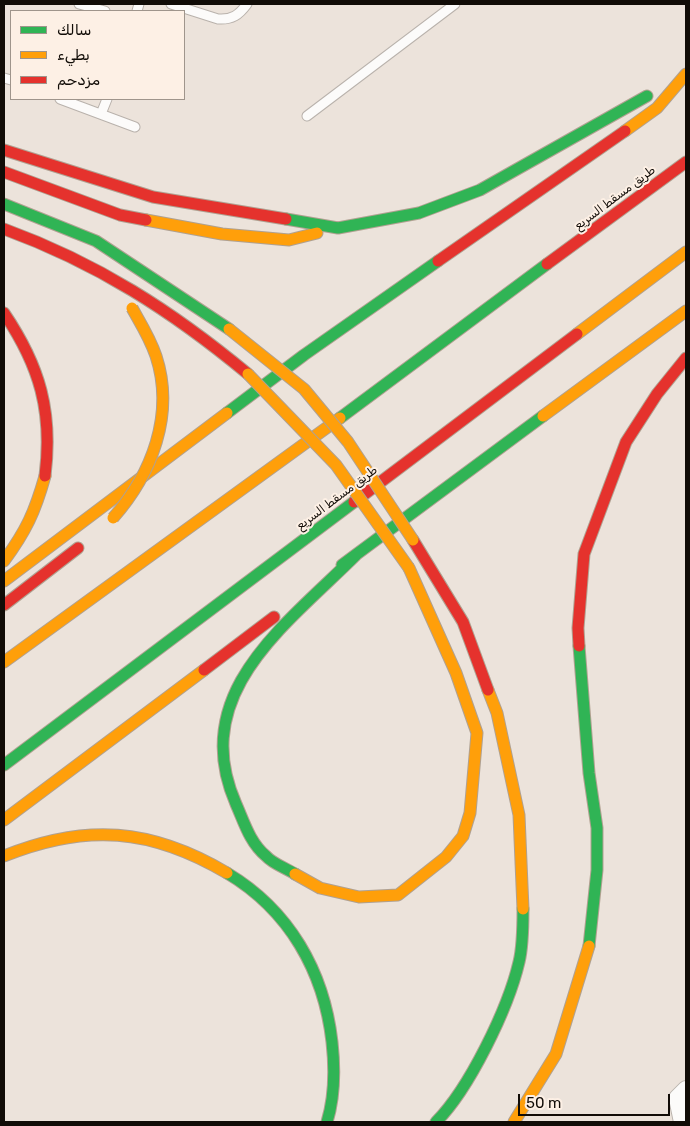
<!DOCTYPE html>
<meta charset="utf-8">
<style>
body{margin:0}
#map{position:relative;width:690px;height:1126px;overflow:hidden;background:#ece3db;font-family:Rubik,"Noto Sans Arabic",sans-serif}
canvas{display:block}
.frame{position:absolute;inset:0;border:5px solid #110c07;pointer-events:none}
.legend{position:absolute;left:10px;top:10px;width:175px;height:90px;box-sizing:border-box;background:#fdf0e5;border:1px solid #9f958c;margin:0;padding:6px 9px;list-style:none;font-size:15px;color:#110c07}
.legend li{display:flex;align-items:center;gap:10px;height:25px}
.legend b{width:25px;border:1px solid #9f958c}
.scale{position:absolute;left:518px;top:1094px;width:152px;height:22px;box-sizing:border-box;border:2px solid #110c07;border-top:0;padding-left:6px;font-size:15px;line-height:18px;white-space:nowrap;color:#110c07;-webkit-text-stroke:4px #fdf0e5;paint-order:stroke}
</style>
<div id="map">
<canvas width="690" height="1126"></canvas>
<div class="frame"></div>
<ul class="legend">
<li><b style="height:6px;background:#30b455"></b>سالك</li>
<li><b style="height:6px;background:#ff9f0a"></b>بطيء</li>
<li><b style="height:6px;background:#e5322d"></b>مزدحم</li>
</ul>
<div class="scale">50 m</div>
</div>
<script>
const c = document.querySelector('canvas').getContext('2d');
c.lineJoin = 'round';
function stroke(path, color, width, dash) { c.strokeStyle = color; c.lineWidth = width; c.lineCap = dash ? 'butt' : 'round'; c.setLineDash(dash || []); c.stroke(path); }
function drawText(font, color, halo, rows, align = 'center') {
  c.font = font + ' Rubik,"Noto Sans Arabic",sans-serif'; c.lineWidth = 4; c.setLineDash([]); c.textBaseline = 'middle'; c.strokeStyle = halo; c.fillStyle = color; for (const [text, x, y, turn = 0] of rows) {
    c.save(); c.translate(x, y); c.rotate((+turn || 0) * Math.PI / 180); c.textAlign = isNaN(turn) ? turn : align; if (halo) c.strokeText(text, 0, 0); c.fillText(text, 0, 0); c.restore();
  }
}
const lane = new Path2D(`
 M 79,4 L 105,11
 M 171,4 L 218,19 C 232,20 239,15 247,4
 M 137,11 L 139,4
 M 4,78 L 11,80
 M 60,99 L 135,127
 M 101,114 L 107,99
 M 307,116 L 455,4`);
const street = new Path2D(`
 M 682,1122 L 677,1098 L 686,1089`);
const fast = new Path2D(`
 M 4,204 L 96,241 L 229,329
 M 286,219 L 338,228 L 419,213 L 480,190 L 647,96
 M 227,413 L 304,355 L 438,261
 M 340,418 L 547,264
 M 342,565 L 543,416
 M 579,646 L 589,773 L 597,828 L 597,870 L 589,946
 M 4,765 L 354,502
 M 227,873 C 289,910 324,971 332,1042 C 335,1069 335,1096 327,1122
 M 295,874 C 286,868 273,864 266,856 C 250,843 244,822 236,804 C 187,693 287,624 356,555
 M 436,1122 C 469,1089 508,1009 519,962 C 523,946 523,925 523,909`);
const slow = new Path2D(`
 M 625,131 L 657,108 L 686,74
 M 146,220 L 222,234 L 289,240 L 317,233
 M 577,334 L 686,252
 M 543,416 L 686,311
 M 4,561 C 26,531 35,512 45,476
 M 4,581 L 227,413
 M 4,662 L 340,418
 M 488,690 L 497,713 L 519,815 L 523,909
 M 4,820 L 204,670
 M 4,856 C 86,823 151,828 227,873
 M 295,874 L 320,888 L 359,897 L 398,895 L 446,857 L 463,836 L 470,813 L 477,733 L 456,673 L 409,568
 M 514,1122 L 556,1054 L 589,946`);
const jam = new Path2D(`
 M 4,150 L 153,197 L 286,219
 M 4,172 L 120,215 L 146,220
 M 4,229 C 97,263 172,311 248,374
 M 438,261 L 625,131
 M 547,264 L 686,162
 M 4,313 C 40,366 53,412 45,476
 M 354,502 L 577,334
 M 413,540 L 463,622 L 488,690
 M 4,605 L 78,548
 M 579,646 L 578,628 L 584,554 L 626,442 L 657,394 L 686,358
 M 204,670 L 274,617`);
const slowBridge = new Path2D(`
 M 229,329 L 304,389 L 348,442 L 413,540
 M 248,374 L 336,465 L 409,568
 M 113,518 C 152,474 175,414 156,356 C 150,338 141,324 132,308`);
const streetNames = [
 ["طريق مسقط السريع",615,198,-37],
 ["طريق مسقط السريع",337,498,-37]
];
stroke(lane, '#b9b2ac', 11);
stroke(street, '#b9b2ac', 18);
stroke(fast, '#b0a191', 13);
stroke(slow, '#b0a191', 13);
stroke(jam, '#b0a191', 13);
stroke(lane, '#fcfbfa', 9);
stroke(street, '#fcfbfa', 16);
stroke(fast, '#30b455', 11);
stroke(slow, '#ff9f0a', 11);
stroke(jam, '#e5322d', 11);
stroke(slowBridge, '#b0a191', 13, []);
stroke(slowBridge, '#ff9f0a', 11);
drawText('12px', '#110c07', '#fdf0e5', streetNames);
</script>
